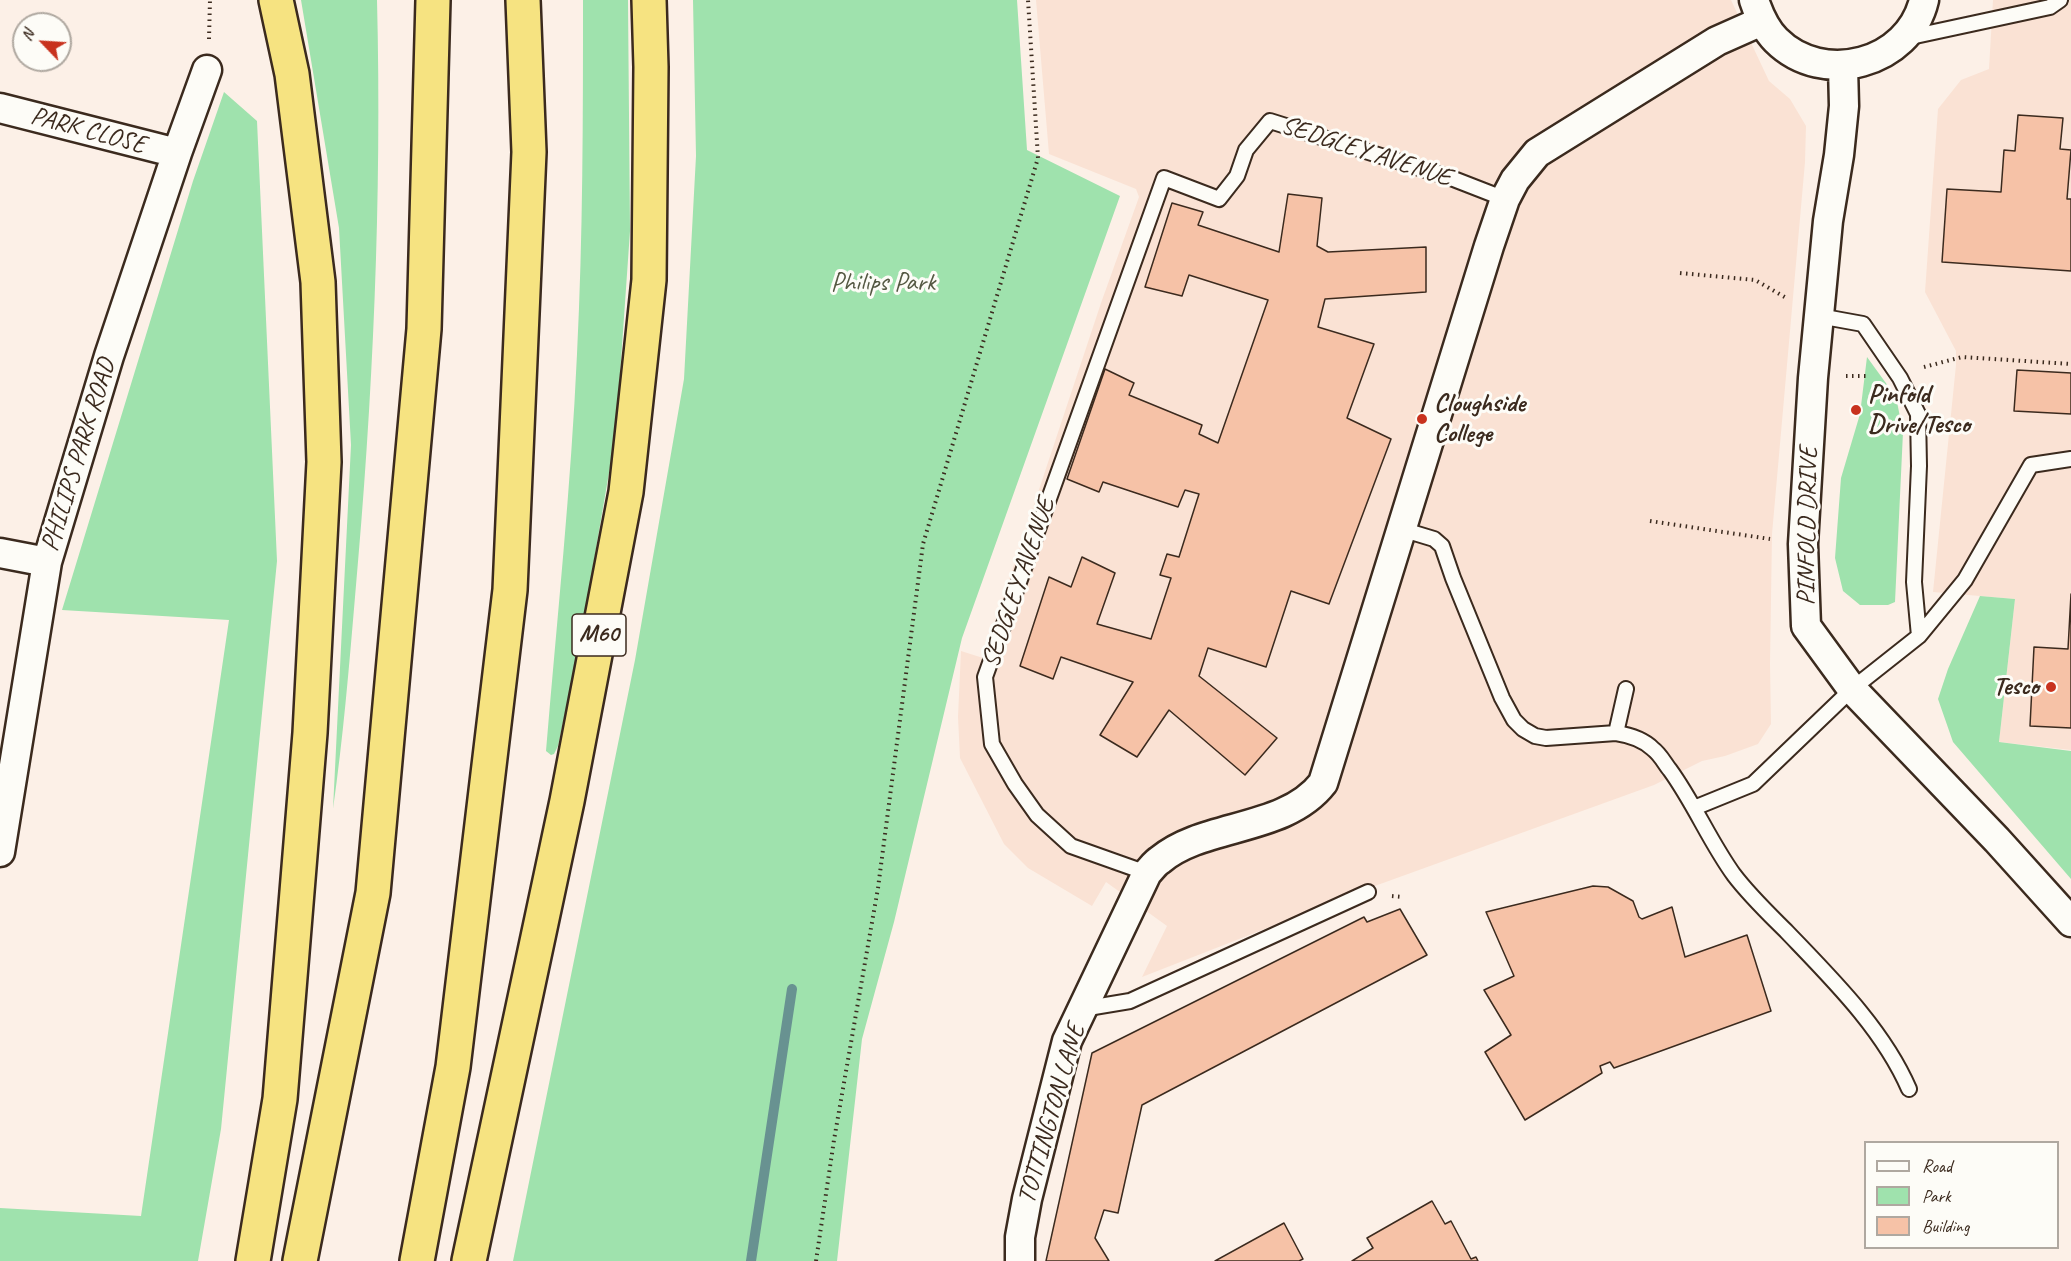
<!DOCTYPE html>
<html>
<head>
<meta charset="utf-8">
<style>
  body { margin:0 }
  #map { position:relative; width:2071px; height:1261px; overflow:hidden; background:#fcf0e7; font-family:Caveat,sans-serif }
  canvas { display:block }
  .legend { position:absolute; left:1864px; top:1141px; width:195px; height:108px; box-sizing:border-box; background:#fdfcf7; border:2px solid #afa8a0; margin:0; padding:8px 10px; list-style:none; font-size:18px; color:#3b2a1e }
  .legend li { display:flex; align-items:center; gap:12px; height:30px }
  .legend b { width:30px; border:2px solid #afa8a0 }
  .north { position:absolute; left:12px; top:12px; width:60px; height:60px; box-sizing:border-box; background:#fdfcf7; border:2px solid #afa8a0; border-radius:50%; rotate:295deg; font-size:16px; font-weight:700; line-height:24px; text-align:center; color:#3b2a1e }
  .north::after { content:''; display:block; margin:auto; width:21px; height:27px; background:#c8321e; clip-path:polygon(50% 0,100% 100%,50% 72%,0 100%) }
</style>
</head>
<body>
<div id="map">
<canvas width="2071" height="1261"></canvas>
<ul class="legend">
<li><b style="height:8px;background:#fdfcf7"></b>Road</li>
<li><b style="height:16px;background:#9fe2ad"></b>Park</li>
<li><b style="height:16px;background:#f6c2a7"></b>Building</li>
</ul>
<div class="north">N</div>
</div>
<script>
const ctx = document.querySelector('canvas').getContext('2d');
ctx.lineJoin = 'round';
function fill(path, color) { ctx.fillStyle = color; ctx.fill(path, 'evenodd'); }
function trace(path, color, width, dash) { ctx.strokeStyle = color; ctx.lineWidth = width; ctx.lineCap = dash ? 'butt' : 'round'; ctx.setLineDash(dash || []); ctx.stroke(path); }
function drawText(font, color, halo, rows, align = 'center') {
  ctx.font = font + ' Caveat,sans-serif'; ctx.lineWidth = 6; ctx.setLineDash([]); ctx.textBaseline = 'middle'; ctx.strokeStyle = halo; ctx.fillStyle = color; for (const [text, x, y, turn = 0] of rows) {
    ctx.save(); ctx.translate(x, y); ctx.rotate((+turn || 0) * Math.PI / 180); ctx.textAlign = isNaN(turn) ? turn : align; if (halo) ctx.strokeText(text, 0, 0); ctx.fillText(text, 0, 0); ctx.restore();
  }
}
fill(new Path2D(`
  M 1036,0 L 1731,0 L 1769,81 L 1790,99 L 1806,126 L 1805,162 L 1772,534 L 1770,664 L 1771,724 L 1758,744 L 1725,756 L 1702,761 L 1654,785 L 1372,887 L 1142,977 L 1167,926 L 1106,882 L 1092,906 L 1028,868 L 1004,844 L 960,758 L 958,717 L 961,651 L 983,658 L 1101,303 L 1139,197 L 1136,189 L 1049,154 Z
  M 1993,0 L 2071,0 L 2071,750 L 1999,742 L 2015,599 L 1933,592 L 1956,365 L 1956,351 L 1925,292 L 1938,109 L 1961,80 L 1989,69 Z`), '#fae2d4');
fill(new Path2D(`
  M 301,0 L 377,0 C 382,199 373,399 355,597 C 349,668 343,739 333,809 L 351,445 L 339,228 Z
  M 583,0 L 628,0 L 630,231 L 616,432 L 580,642 L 558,746 L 554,754 L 551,755 L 546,751 C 557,619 571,487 577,354 C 583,236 583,118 583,0 Z
  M 693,0 L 1017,0 L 1027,150 L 1120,196 L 962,638 L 894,922 L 862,1039 L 837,1261 L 513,1261 L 635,660 L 684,379 L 696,156 Z
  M 224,92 L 257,121 L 277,561 L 221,1129 L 198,1261 L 0,1261 L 0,1208 L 141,1216 L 229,620 L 62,610 L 193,181 Z
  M 1867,357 L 1896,397 L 1903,432 L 1895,602 L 1888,605 L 1860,605 L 1843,591 L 1835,558 L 1841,478 L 1860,414 Z
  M 1980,596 L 2015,599 L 1999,742 L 2071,751 L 2071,879 L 1953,742 L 1938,699 L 1948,669 Z`), '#9fe2ad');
trace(new Path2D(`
  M 751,1261 L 792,989`), '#689291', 10);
const building = new Path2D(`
  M 2018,115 L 2063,118 L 2060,149 L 2071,150 L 2067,199 L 2071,199 L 2071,271 L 1942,262 L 1947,189 L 2001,192 L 2004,150 L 2015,151 Z
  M 1288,194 L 1322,198 L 1317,246 L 1328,252 L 1426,247 L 1426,292 L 1325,299 L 1318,327 L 1374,344 L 1347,418 L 1391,439 L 1329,604 L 1291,591 L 1266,667 L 1208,648 L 1199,676 L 1277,738 L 1245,775 L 1169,710 L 1137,757 L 1100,735 L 1133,682 L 1061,657 L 1053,679 L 1020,666 L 1049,577 L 1071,587 L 1082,557 L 1115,573 L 1097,624 L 1151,639 L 1171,578 L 1160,575 L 1167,554 L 1179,557 L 1199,494 L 1185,490 L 1178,507 L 1103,482 L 1099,492 L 1067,479 L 1105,369 L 1134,383 L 1129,395 L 1202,425 L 1199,434 L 1218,443 L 1268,300 L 1189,275 L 1182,296 L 1145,287 L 1172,203 L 1203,212 L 1198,225 L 1279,252 Z
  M 2017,370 L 2071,373 L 2071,414 L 2014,411 Z
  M 2071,594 L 2071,728 L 2030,726 L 2034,647 L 2068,649 Z
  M 1593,886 L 1608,887 L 1633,901 L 1639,917 L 1642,919 L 1672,907 L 1685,957 L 1747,935 L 1771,1011 L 1614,1068 L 1610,1062 L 1600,1066 L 1602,1073 L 1525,1120 L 1485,1052 L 1511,1035 L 1484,990 L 1514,976 L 1486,912 Z
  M 1400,909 L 1427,955 L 1142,1105 L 1118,1213 L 1104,1210 L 1095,1238 L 1109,1261 L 1046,1261 L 1092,1053 L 1364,917 L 1367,922 Z
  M 1432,1201 L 1445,1224 L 1451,1221 L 1471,1259 L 1476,1257 L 1478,1261 L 1352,1261 L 1373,1248 L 1367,1238 Z
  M 1284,1223 L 1303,1259 L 1299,1261 L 1215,1261 Z`);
fill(building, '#f6c2a7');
trace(building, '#3b2a1e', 1.5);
const service = new Path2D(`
  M 1906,38 L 2050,7 L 2060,0
  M 1819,316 L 1863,324 L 1900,378 L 1918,414 L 1919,466 L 1914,582 L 1919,636
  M 1401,529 L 1434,539 L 1442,546 L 1453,578 L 1502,698 L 1514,720 L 1523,729 L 1535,736 L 1546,738 L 1616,733 L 1626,689
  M 1616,733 C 1629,735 1643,739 1653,749 C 1660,754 1665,764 1670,770 C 1694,803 1710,842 1734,875 C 1750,896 1768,913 1787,932 C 1832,979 1883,1029 1909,1089
  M 1694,808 L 1753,784 L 1852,689 L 1919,636 L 1965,580 L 2031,465 L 2071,459
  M 1147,873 L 1071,846 L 1037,815 L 1015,784 L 992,744 L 985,677 L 1164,178 L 1219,199 L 1237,176 L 1246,150 L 1270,121 L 1451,178 L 1505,199
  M 1082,1009 L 1130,1001 L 1368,892`);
const minor = new Path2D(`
  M 1754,0 C 1759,15 1765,29 1776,40 C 1823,87 1909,64 1924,0
  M 1843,66 L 1844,106 L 1839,155 L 1828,221 L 1813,378 L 1803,544 L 1806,626 L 1852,689 L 1997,840 L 2071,922
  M 0,108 L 177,153
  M 0,553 L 47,562
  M 0,852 L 47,562 L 109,356 L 177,153 L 207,70
  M 1020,1261 L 1020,1237 L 1027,1199 L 1067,1041 L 1147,873 C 1151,869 1155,863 1160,860 C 1204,823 1285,832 1323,783 L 1489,246 L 1505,199 L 1515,180 L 1537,153 L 1717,41 L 1762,21`);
const motorway = new Path2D(`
  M 253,1261 L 280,1099 L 310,733 L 324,462 L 318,282 L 292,74 L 276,0
  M 300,1261 L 373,893 L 424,329 L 433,0
  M 417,1261 L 453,1067 L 510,590 L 529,152 L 523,0
  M 469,1261 L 567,801 L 626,492 L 649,280 L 651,67 L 649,0`);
trace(service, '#3b2a1e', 18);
trace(minor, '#3b2a1e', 33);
trace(motorway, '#3b2a1e', 38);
trace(new Path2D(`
  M 209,39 L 210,0
  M 1680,273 L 1755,280 L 1788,299
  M 1924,367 L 1962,357 L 2071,364
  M 1846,376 L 1866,376
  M 1650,521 L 1770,539
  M 1392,896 L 1403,897
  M 816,1261 L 834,1140 L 878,888 L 923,544 L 1038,158 L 1028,0`), '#3b2a1e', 4, [1.5, 4.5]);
trace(service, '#fdfcf7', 14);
trace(minor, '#fdfcf7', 28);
trace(motorway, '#f6e381', 33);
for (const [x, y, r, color] of [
  [1856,410,6,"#c8321e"],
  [1422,419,6,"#c8321e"],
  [2051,687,6,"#c8321e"]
]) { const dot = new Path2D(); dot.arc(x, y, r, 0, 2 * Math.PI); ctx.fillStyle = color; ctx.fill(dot); trace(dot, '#fdfcf7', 2); }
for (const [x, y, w] of [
  [599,635,54]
]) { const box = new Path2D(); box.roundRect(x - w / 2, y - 21, w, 42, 4.5); ctx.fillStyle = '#fdfcf7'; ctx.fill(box); trace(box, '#3b2a1e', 1.5); }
drawText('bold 24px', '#3b2a1e', null, [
  ["M60",599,635]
]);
drawText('26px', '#3b2a1e', '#fdfcf7', [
  ["PARK CLOSE",88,131,15],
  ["SEDGLEY AVENUE",1366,152,18],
  ["PHILIPS PARK ROAD",79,455,-73],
  ["PINFOLD DRIVE",1808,526,-89],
  ["SEDGLEY AVENUE",1019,583,-71],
  ["TOTTINGTON LANE",1052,1114,-74]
]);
drawText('26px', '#545842', '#fdfcf7', [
  ["Philips Park",883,283]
]);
drawText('bold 26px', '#3b2a1e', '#fdfcf7', [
  ["Pinfold",1868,395],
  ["Drive/Tesco",1868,425],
  ["Cloughside",1434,404],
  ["College",1434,434],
  ["Tesco",2039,687,"right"]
], 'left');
</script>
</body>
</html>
